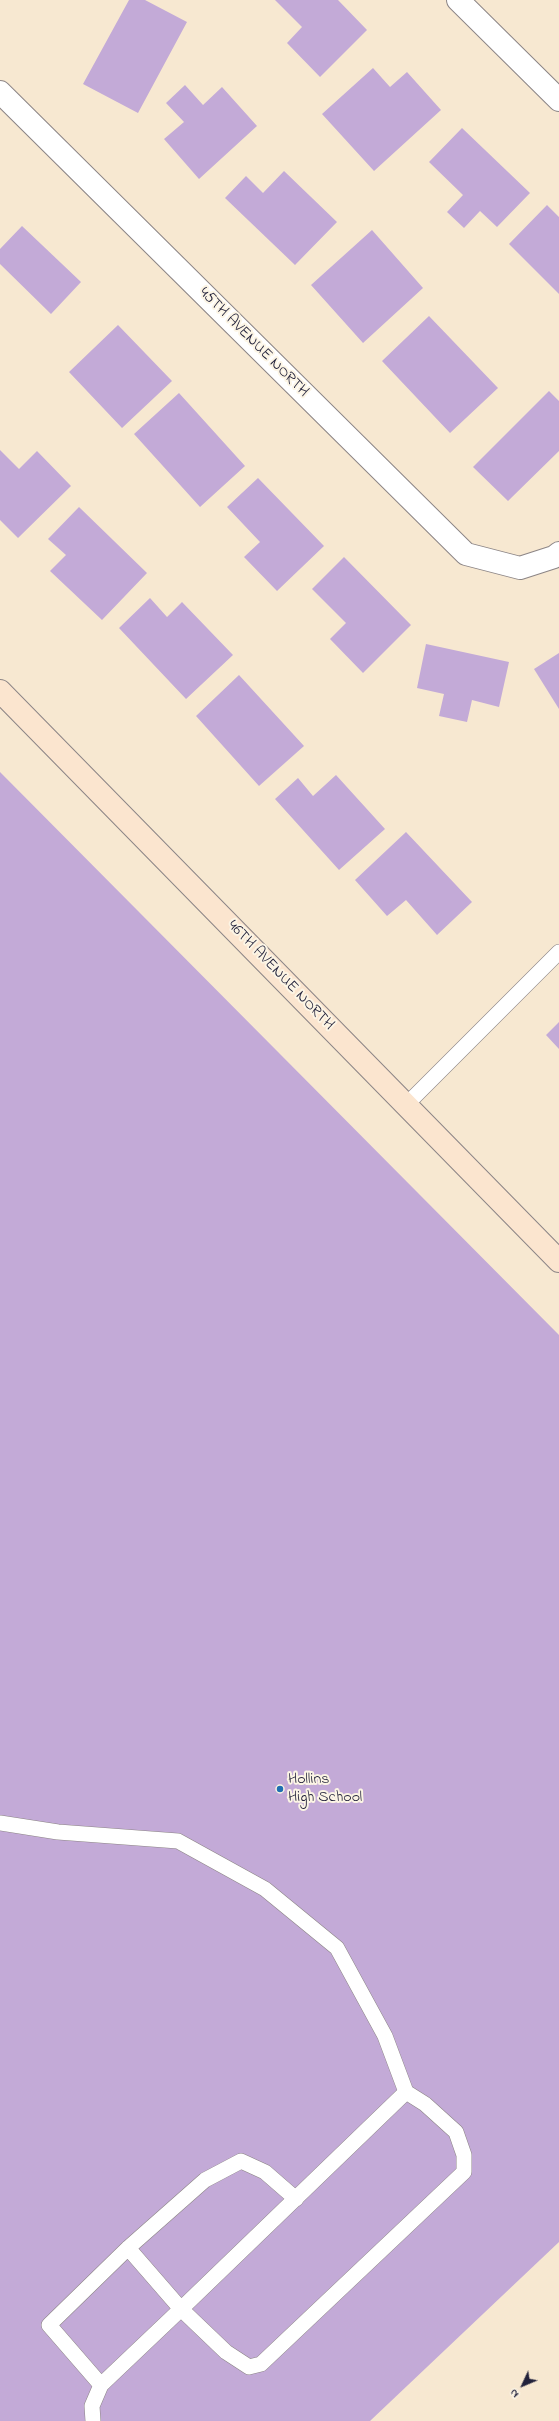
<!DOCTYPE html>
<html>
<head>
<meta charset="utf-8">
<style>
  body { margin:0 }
  #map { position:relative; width:559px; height:2421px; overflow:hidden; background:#f7e8d1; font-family:"Indie Flower",sans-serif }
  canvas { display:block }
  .north { position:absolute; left:503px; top:2365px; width:40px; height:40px; -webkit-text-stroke:3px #fcf5e5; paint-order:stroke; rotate:226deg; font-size:11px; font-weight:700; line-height:16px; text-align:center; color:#22223b }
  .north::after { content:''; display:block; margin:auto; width:14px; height:18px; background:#22223b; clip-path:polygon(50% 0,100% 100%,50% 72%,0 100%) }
</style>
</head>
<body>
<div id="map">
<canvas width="559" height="2421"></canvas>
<div class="north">N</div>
</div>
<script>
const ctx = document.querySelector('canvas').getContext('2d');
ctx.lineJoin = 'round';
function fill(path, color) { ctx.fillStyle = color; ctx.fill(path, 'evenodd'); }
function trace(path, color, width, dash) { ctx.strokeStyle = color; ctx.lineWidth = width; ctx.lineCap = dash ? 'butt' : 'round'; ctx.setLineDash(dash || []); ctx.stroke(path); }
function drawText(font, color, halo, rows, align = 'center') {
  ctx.font = font + ' "Indie Flower",sans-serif'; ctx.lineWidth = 4; ctx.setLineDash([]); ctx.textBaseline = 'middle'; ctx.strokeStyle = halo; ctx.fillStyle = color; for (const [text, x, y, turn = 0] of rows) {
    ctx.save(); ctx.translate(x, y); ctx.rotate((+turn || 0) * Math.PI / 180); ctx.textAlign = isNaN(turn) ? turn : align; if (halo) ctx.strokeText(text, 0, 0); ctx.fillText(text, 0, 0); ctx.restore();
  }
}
fill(new Path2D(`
  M 129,0 L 145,0 L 187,22 L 138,113 L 83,84 Z
  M 275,0 L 338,0 L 367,30 L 320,77 L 287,43 L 302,27 Z
  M 373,68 L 390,87 L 407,72 L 441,110 L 374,171 L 322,114 Z
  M 185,85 L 203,105 L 222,87 L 257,126 L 199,179 L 164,139 L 184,122 L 166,103 Z
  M 462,128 L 530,193 L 497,227 L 480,211 L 464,228 L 447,212 L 463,195 L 429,162 Z
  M 284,171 L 337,222 L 295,265 L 225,198 L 246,176 L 263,193 Z
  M 547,205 L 559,217 L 559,294 L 509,244 Z
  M 22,226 L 81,282 L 51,314 L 0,264 L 0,249 Z
  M 372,230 L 423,288 L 363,343 L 311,285 Z
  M 429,316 L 498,388 L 450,433 L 382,361 Z
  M 118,325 L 172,381 L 122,428 L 69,372 Z
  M 549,391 L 559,401 L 559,451 L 508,501 L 473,467 Z
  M 179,393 L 245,466 L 200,507 L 134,434 Z
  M 0,450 L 19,469 L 37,451 L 71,486 L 18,538 L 0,520 Z
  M 258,478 L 324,546 L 277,591 L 244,557 L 260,542 L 227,507 Z
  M 79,507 L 147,573 L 102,620 L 50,571 L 66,555 L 48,539 Z
  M 344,557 L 411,625 L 363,673 L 330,639 L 346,623 L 312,589 Z
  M 150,598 L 167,617 L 182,602 L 233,655 L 186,699 L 119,628 Z
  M 426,644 L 509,662 L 499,707 L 472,700 L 467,722 L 439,716 L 444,694 L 417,688 Z
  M 559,653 L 559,709 L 534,669 Z
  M 239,675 L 304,746 L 259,786 L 196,716 Z
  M 0,772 L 559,1335 L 559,2242 L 370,2421 L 0,2421 Z
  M 336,775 L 385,829 L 339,870 L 275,799 L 298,778 L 313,796 Z
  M 406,832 L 472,902 L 437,935 L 406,900 L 387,916 L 355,880 Z
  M 559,1022 L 559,1049 L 546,1035 Z`), '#c3aad7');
const lane = new Path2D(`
  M 406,1105 L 559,952
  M 0,1823 L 58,1832 L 178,1841 L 265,1889 L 337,1948 L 385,2036 L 406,2092 L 425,2104 L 456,2132 L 464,2155 L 464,2172 L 261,2364 L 249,2367 L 226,2352 L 181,2309 L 101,2385 L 92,2406 L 93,2421
  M 128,2248 L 181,2309 L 406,2092
  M 101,2385 L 49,2325 L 128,2248 L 205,2180 L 241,2161 L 265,2172 L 296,2199`);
const street = new Path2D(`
  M 458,0 L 559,100
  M 0,92 L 466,554 L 520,568 L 554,557 L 559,553`);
const secondary = new Path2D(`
  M 0,691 L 559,1261`);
trace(lane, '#8c8586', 16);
trace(street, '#8c8586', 24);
trace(secondary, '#8c8586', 24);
trace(lane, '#fff', 15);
trace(street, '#fff', 22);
trace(secondary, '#fbe5cf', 22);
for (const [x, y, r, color] of [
  [280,1789,4,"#1f6fb2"]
]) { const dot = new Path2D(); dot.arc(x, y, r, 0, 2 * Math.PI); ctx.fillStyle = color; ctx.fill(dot); trace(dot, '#fcf5e5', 1.5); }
drawText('16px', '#22223b', '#fcf5e5', [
  ["45TH AVENUE NORTH",253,343,45],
  ["46TH AVENUE NORTH",280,976,46]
]);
drawText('16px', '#22223b', '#fcf5e5', [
  ["Hollins",288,1780],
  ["High School",288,1798]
], 'left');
</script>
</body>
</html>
